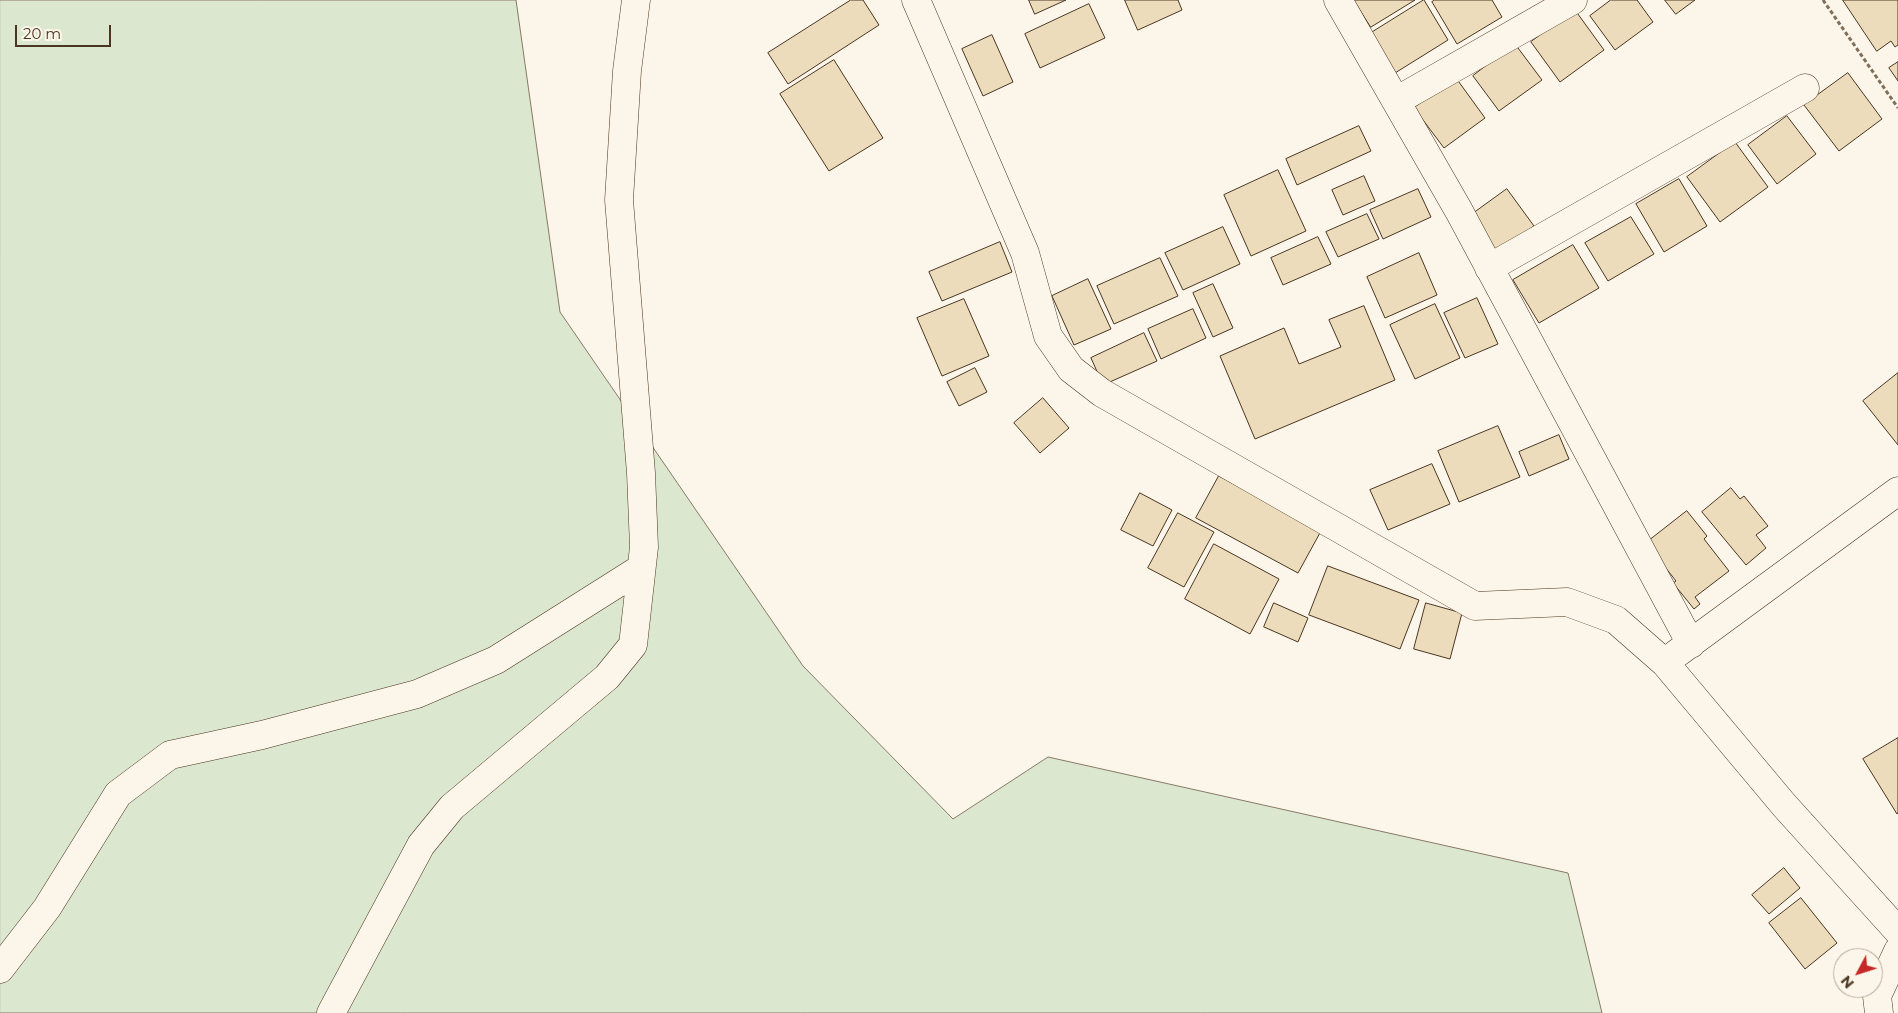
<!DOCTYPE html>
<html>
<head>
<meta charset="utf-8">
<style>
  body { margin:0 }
  #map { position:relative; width:1898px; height:1013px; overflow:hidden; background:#fbf6e9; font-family:Montserrat,sans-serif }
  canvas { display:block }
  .north { position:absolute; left:1833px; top:948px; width:50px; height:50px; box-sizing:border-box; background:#fbf6e9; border:1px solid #b4a999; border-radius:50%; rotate:230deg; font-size:14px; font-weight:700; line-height:20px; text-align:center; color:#4a3520 }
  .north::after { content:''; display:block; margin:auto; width:18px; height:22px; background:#c62828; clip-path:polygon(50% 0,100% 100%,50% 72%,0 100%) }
  .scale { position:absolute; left:15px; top:25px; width:96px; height:22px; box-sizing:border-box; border:2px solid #4a3520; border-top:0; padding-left:6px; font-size:15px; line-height:18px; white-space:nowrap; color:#4a3520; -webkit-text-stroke:4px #fbf6e9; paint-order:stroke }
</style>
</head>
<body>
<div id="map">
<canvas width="1898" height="1013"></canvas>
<div class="north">N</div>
<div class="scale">20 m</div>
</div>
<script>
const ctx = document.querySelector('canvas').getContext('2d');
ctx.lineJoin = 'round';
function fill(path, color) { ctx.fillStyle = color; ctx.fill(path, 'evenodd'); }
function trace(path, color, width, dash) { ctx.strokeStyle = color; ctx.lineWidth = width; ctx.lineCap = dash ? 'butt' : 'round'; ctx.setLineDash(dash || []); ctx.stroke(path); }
const green = new Path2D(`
  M 0,0 L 516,0 L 560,312 L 803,666 L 953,819 L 1048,757 L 1568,873 L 1602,1013 L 0,1013 Z`);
fill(green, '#dce7d0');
trace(green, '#887966', 1);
const building = new Path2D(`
  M 851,0 L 863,0 L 879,25 L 788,84 L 768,53 Z
  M 1029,0 L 1066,0 L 1035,14 Z
  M 1125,0 L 1178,0 L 1182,10 L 1138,30 Z
  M 1354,0 L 1415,0 L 1371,27 Z
  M 1424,0 L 1448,40 L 1395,73 L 1371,33 Z
  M 1435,0 L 1492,0 L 1502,17 L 1457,44 L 1432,2 Z
  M 1611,0 L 1637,0 L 1653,22 L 1615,50 L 1590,16 Z
  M 1665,0 L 1695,0 L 1676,14 Z
  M 1843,0 L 1898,0 L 1898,45 L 1895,47 L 1891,41 L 1877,51 Z
  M 1089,4 L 1105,38 L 1040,68 L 1025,34 Z
  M 1575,10 L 1604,50 L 1560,82 L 1531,42 Z
  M 992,35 L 1013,82 L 983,96 L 962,49 Z
  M 1515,44 L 1542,80 L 1499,111 L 1473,76 Z
  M 834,60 L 883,138 L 829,171 L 780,94 Z
  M 1898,62 L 1898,81 L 1889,68 Z
  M 1848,73 L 1882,119 L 1839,151 L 1804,105 Z
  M 1456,78 L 1485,118 L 1444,148 L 1414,108 Z
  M 1787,116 L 1816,154 L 1777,184 L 1748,145 Z
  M 1359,126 L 1371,151 L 1297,185 L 1286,159 Z
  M 1735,142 L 1768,187 L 1720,222 L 1687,177 Z
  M 1278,170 L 1306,231 L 1251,256 L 1224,195 Z
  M 1364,176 L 1375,201 L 1343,215 L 1332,190 Z
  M 1679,179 L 1707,226 L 1664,252 L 1636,204 Z
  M 1418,189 L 1431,217 L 1383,239 L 1370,210 Z
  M 1507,189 L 1534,226 L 1495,255 L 1467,218 Z
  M 1367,214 L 1379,239 L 1338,257 L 1326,232 Z
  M 1631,217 L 1654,254 L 1608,281 L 1585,243 Z
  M 1223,227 L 1240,264 L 1183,290 L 1165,253 Z
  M 1318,237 L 1331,264 L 1283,285 L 1271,258 Z
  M 1000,242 L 1012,272 L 942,301 L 929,272 Z
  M 1573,245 L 1599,288 L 1539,323 L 1513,280 Z
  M 1419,253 L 1437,295 L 1385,318 L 1367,277 Z
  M 1160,258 L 1178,296 L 1114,324 L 1097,286 Z
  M 1088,279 L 1111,329 L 1074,345 L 1052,296 Z
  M 1213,284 L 1233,328 L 1213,337 L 1193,293 Z
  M 1477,298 L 1498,344 L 1465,358 L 1444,313 Z
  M 964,299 L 989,356 L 942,376 L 917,318 Z
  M 1435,304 L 1460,358 L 1415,379 L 1390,325 Z
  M 1364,306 L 1395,380 L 1255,439 L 1220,356 L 1284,328 L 1299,364 L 1341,347 L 1329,320 Z
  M 1193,309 L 1206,338 L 1161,359 L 1148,329 Z
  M 1144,333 L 1157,361 L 1103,385 L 1091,358 Z
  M 975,368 L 987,392 L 959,406 L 947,382 Z
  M 1898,373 L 1898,445 L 1863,401 Z
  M 1043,398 L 1069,428 L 1040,453 L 1014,423 Z
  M 1498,426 L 1520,477 L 1459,502 L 1438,451 Z
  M 1559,435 L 1569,459 L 1529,476 L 1519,452 Z
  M 1432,464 L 1450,504 L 1388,530 L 1370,490 Z
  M 1219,476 L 1321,531 L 1298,573 L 1196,518 Z
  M 1731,488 L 1740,499 L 1744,496 L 1768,526 L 1756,535 L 1766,548 L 1746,565 L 1702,512 Z
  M 1140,493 L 1172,510 L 1153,546 L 1121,530 Z
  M 1687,511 L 1707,536 L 1704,539 L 1729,571 L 1695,597 L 1700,604 L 1694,609 L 1673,583 L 1676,581 L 1646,543 Z
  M 1178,513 L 1214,532 L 1184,587 L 1148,568 Z
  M 1214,544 L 1279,579 L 1250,634 L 1185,599 Z
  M 1328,566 L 1419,600 L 1400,649 L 1309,615 Z
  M 1274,603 L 1308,618 L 1298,642 L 1264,627 Z
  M 1426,603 L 1462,613 L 1450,659 L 1414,649 Z
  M 1898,738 L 1898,813 L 1897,814 L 1863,759 Z
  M 1784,868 L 1800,888 L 1769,914 L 1752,895 Z
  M 1801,898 L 1837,943 L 1805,969 L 1769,923 Z`);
fill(building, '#ecdcbc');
trace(building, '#4a3520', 1);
const minor = new Path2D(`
  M 916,0 L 1025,253 L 1048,336 L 1071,369 L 1102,393 L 1475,606 L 1567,602 L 1616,620 L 1665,663 L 1784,805 L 1898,931
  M 1338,0 L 1459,211 L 1691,644
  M 1396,101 L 1573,0
  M 1489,268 L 1805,88
  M 1676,654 L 1898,491
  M 0,969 L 47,908 L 118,794 L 170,755 L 262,735 L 417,694 L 496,660 L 640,569
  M 331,1013 L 421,845 L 452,807 L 607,677 L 633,645 L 644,547 L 641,473 L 619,200 L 627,71 L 636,0
  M 1879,1013 L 1877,996 L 1898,951`);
trace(minor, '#4a3520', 29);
trace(new Path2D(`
  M 1823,0 L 1898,108`), '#7f6f5c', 3, [4, 2.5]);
trace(minor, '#fbf6e9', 28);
</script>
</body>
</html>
